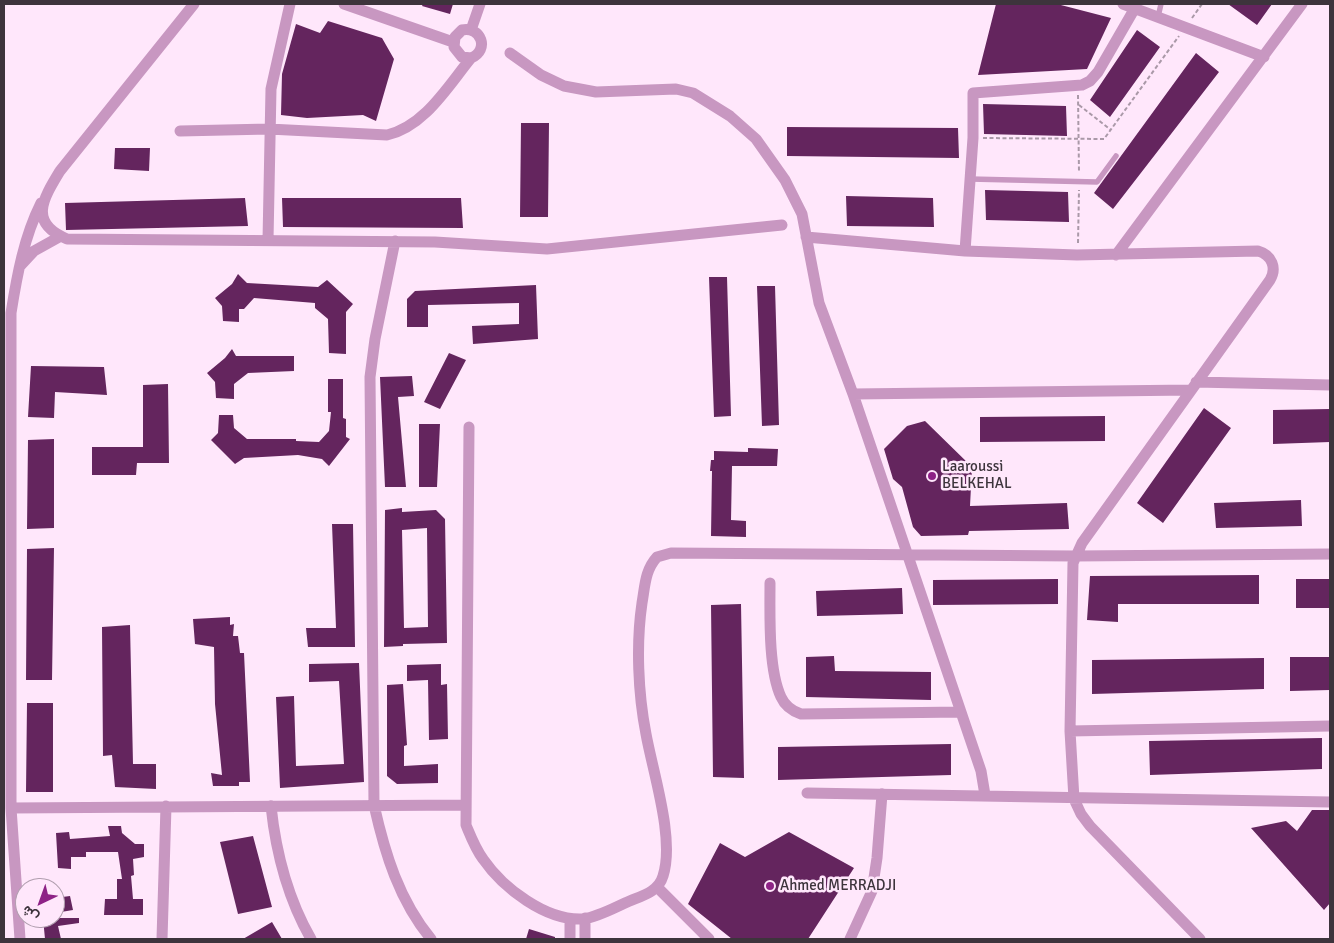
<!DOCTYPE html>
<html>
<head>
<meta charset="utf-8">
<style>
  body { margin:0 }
  #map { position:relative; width:1334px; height:943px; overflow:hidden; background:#ffe7fb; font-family:Signika,Vazirmatn,sans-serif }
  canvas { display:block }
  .frame { position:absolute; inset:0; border:5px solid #3d343c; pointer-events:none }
  .north { position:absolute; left:15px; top:878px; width:50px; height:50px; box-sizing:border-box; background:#ffe7fb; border:1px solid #b19faf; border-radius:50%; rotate:222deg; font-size:14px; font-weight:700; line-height:20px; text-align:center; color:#3d343c }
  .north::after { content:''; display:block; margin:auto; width:18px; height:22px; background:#8e2286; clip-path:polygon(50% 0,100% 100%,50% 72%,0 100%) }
</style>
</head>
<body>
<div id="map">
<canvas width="1334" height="943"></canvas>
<div class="frame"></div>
<div class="north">ش</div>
</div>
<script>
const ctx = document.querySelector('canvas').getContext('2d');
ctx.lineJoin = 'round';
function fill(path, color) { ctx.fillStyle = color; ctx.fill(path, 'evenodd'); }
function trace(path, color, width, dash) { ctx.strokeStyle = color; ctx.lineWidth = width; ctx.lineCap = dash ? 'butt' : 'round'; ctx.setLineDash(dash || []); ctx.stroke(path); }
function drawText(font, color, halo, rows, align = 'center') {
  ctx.font = font + ' Signika,sans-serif'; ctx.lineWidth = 5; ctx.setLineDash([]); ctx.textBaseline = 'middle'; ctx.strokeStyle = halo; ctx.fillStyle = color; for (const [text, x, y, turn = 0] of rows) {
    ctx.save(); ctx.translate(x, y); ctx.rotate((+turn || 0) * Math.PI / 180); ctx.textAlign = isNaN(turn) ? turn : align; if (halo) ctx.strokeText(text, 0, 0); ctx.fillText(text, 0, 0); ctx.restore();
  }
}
fill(new Path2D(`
  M 423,4 L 453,4 L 450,14 L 422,6 Z
  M 996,4 L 1057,4 L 1111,18 L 1087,69 L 978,75 Z
  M 1228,4 L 1272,4 L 1257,25 Z
  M 328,21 L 382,38 L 394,59 L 376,121 L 363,115 L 307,118 L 281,115 L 282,74 L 296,24 L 320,33 Z
  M 1137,30 L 1160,47 L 1110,117 L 1090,100 Z
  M 1196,53 L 1219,72 L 1113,209 L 1094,193 Z
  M 983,104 L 1066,106 L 1067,136 L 984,134 Z
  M 521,123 L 549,123 L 548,217 L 520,217 Z
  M 787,127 L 958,128 L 959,158 L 787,156 Z
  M 115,148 L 150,148 L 149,171 L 114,169 Z
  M 985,190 L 1068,192 L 1069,222 L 986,220 Z
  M 846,196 L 933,198 L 934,227 L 847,226 Z
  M 245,198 L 248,226 L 66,230 L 65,203 Z
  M 282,198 L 461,198 L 463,228 L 283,227 Z
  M 238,274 L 247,283 L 318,287 L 327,280 L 353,304 L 346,312 L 346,354 L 329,353 L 328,319 L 315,308 L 315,303 L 254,298 L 244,309 L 239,309 L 239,322 L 223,321 L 222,306 L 215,298 L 232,284 Z
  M 709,277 L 727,277 L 731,416 L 714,417 Z
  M 536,285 L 538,339 L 473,344 L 472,326 L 519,324 L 519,303 L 428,305 L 428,327 L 407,327 L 407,299 L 415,291 Z
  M 757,286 L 775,286 L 779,425 L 762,426 Z
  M 232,349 L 236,356 L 294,356 L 294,371 L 248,373 L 234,384 L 234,399 L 216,398 L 215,382 L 207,373 L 225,358 Z
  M 449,353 L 466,360 L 440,409 L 424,402 Z
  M 31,366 L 104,367 L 107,395 L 55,392 L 54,418 L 28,417 Z
  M 412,376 L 414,396 L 398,397 L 406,487 L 385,487 L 380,377 Z
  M 328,379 L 343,379 L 343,418 L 346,419 L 346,437 L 350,439 L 329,466 L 322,459 L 298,455 L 244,458 L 235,464 L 211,440 L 218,433 L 219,415 L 233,415 L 234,428 L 247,439 L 296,439 L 296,441 L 319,442 L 329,431 L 331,412 L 328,412 Z
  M 168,384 L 169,463 L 137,463 L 136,475 L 92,475 L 92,447 L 143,447 L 143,385 Z
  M 1204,408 L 1231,428 L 1163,523 L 1137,503 Z
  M 1330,409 L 1330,442 L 1273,444 L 1273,410 Z
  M 1105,416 L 1105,441 L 980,442 L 980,417 Z
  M 925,421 L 972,467 L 970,506 L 1067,503 L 1069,529 L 969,531 L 968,535 L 921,536 L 913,527 L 902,487 L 893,479 L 884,449 L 907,426 Z
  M 419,424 L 440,424 L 437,487 L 419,487 Z
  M 54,439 L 54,528 L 27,529 L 28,440 Z
  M 748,448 L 778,449 L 777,466 L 732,466 L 731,520 L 746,521 L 746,537 L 711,536 L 712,471 L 710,471 L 711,460 L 714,460 L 714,451 L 748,452 Z
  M 1301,500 L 1302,526 L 1216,528 L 1214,503 Z
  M 402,508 L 402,512 L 436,510 L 445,519 L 447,643 L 403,644 L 403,646 L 384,647 L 385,510 ZM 427,528 L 428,627 L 404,628 L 402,530 Z
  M 332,524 L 353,524 L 355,647 L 308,647 L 306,628 L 336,628 Z
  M 54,548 L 52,680 L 26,680 L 27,549 Z
  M 1259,575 L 1259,604 L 1118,604 L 1118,622 L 1087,620 L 1090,576 Z
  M 1058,579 L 1058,604 L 933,605 L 933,580 Z
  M 1296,579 L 1330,579 L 1330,608 L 1296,608 Z
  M 902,588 L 903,614 L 817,616 L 816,591 Z
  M 741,604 L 744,778 L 713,777 L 711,605 Z
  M 230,617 L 230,625 L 234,624 L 233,636 L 238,636 L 240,653 L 244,653 L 250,782 L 239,782 L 239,786 L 213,786 L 211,773 L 222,775 L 215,704 L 214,647 L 195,644 L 193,619 Z
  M 130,625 L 133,764 L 156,764 L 156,789 L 115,787 L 112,755 L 103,756 L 102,627 Z
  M 834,656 L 835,671 L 931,672 L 931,700 L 806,697 L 806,657 Z
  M 1290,657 L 1330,657 L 1330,690 L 1290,691 Z
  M 1264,658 L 1264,689 L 1092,694 L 1092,660 Z
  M 359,663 L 364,782 L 280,788 L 276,697 L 294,696 L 296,766 L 344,764 L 339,681 L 309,682 L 309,664 Z
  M 441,664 L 441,685 L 447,684 L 448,739 L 429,740 L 428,680 L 407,681 L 407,665 Z
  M 403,684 L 407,745 L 404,746 L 404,766 L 438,764 L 438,783 L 397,784 L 387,776 L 387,685 Z
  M 27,703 L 53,703 L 53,792 L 26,792 Z
  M 1322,738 L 1322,769 L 1150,775 L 1149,741 Z
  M 951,744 L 951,775 L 778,780 L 778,747 Z
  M 1312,810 L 1330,810 L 1330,903 L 1324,910 L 1251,828 L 1286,821 L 1297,831 Z
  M 108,826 L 121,826 L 122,833 L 135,844 L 144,844 L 144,857 L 133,859 L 134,875 L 131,876 L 133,899 L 143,899 L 143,915 L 104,915 L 105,899 L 117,899 L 117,879 L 122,879 L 118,852 L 86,852 L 86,857 L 71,857 L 71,869 L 58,868 L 56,833 L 69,832 L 70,839 L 110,836 Z
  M 789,832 L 854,868 L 808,939 L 732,939 L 688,904 L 720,843 L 745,857 Z
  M 253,836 L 272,907 L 238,914 L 220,842 Z
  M 70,896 L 73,910 L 55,913 L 55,898 Z
  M 43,918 L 79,918 L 79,923 L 58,926 L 61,939 L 45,939 Z
  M 272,922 L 282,939 L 243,939 Z
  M 529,929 L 555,937 L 555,939 L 526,939 Z`), '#64255e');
trace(new Path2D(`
  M 1192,18 L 1202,4
  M 1078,95 L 1079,173
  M 1079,105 L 1111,130
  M 983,138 L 1104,139 L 1179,36
  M 1078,243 L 1079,190`), '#aa99a8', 2, [4, 2.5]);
trace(new Path2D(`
  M 1158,17 L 1161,4
  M 970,179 L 1097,182 L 1116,156`), '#c897c1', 5.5);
trace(new Path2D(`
  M 194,4 L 60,171 C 43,199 28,223 67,239 L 435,242 L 547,249 L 782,225
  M 344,4 L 453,42
  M 1123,4 L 1264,57
  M 471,30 L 480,4
  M 510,53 L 541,75 L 564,86 L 596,92 L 676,89 L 693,93 L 730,116 L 756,139 L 785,180 L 802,214 L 819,303 L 853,394 L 981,771 L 985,795
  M 180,131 L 269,129 L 387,135 C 425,126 448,86 471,58 C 490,50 481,26 462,30 L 455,37 L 454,47 L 462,57 L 471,58
  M 806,237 L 965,251 L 1077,255 L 1258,251 C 1272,255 1277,268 1270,280 L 1082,543 L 1073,563 L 1070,731 L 1074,799 L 1081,814 L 1090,826 L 1200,939
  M 268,240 L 271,89 L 290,4
  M 395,241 L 375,339 L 370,377 L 374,805 C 385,854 399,900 431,939
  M 965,251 L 973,138 L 973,93 L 1082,85 L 1090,81 L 1098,72 L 1135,8
  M 1116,255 L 1302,4
  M 21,265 L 34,251 L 61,236
  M 1196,382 L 1330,385
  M 853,394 L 1191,390
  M 469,427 L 466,825 C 471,837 475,848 483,859 C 503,888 546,921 583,919 C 597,917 612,909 625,903 C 640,896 658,893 663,876 C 675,839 653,773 646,734 C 638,693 636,644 642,603 C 645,586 645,570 657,557 L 671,553 L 1075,556 L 1330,554
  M 770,583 C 770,614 768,669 781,697 C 785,706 792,711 801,714 L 961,712
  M 1070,731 L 1330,726
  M 807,793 L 1330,802
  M 271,806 C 276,854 287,897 311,939
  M 11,808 L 466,805
  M 657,887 L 709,939
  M 20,939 L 11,808 L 11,313 C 17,275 24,237 41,203
  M 162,939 L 166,806
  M 570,939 L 570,919
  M 585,939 L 585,918
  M 850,939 L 872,891 L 877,858 L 882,794`), '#c897c1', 11);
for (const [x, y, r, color] of [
  [932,476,5,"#8e2286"],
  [770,886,5,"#8e2286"]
]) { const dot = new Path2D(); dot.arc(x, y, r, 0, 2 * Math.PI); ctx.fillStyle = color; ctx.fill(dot); trace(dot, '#ffe7fb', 2); }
drawText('15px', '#3d343c', '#ffe7fb', [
  ["Laaroussi",942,467],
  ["BELKEHAL",942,484],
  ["Ahmed MERRADJI",780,886]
], 'left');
</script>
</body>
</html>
